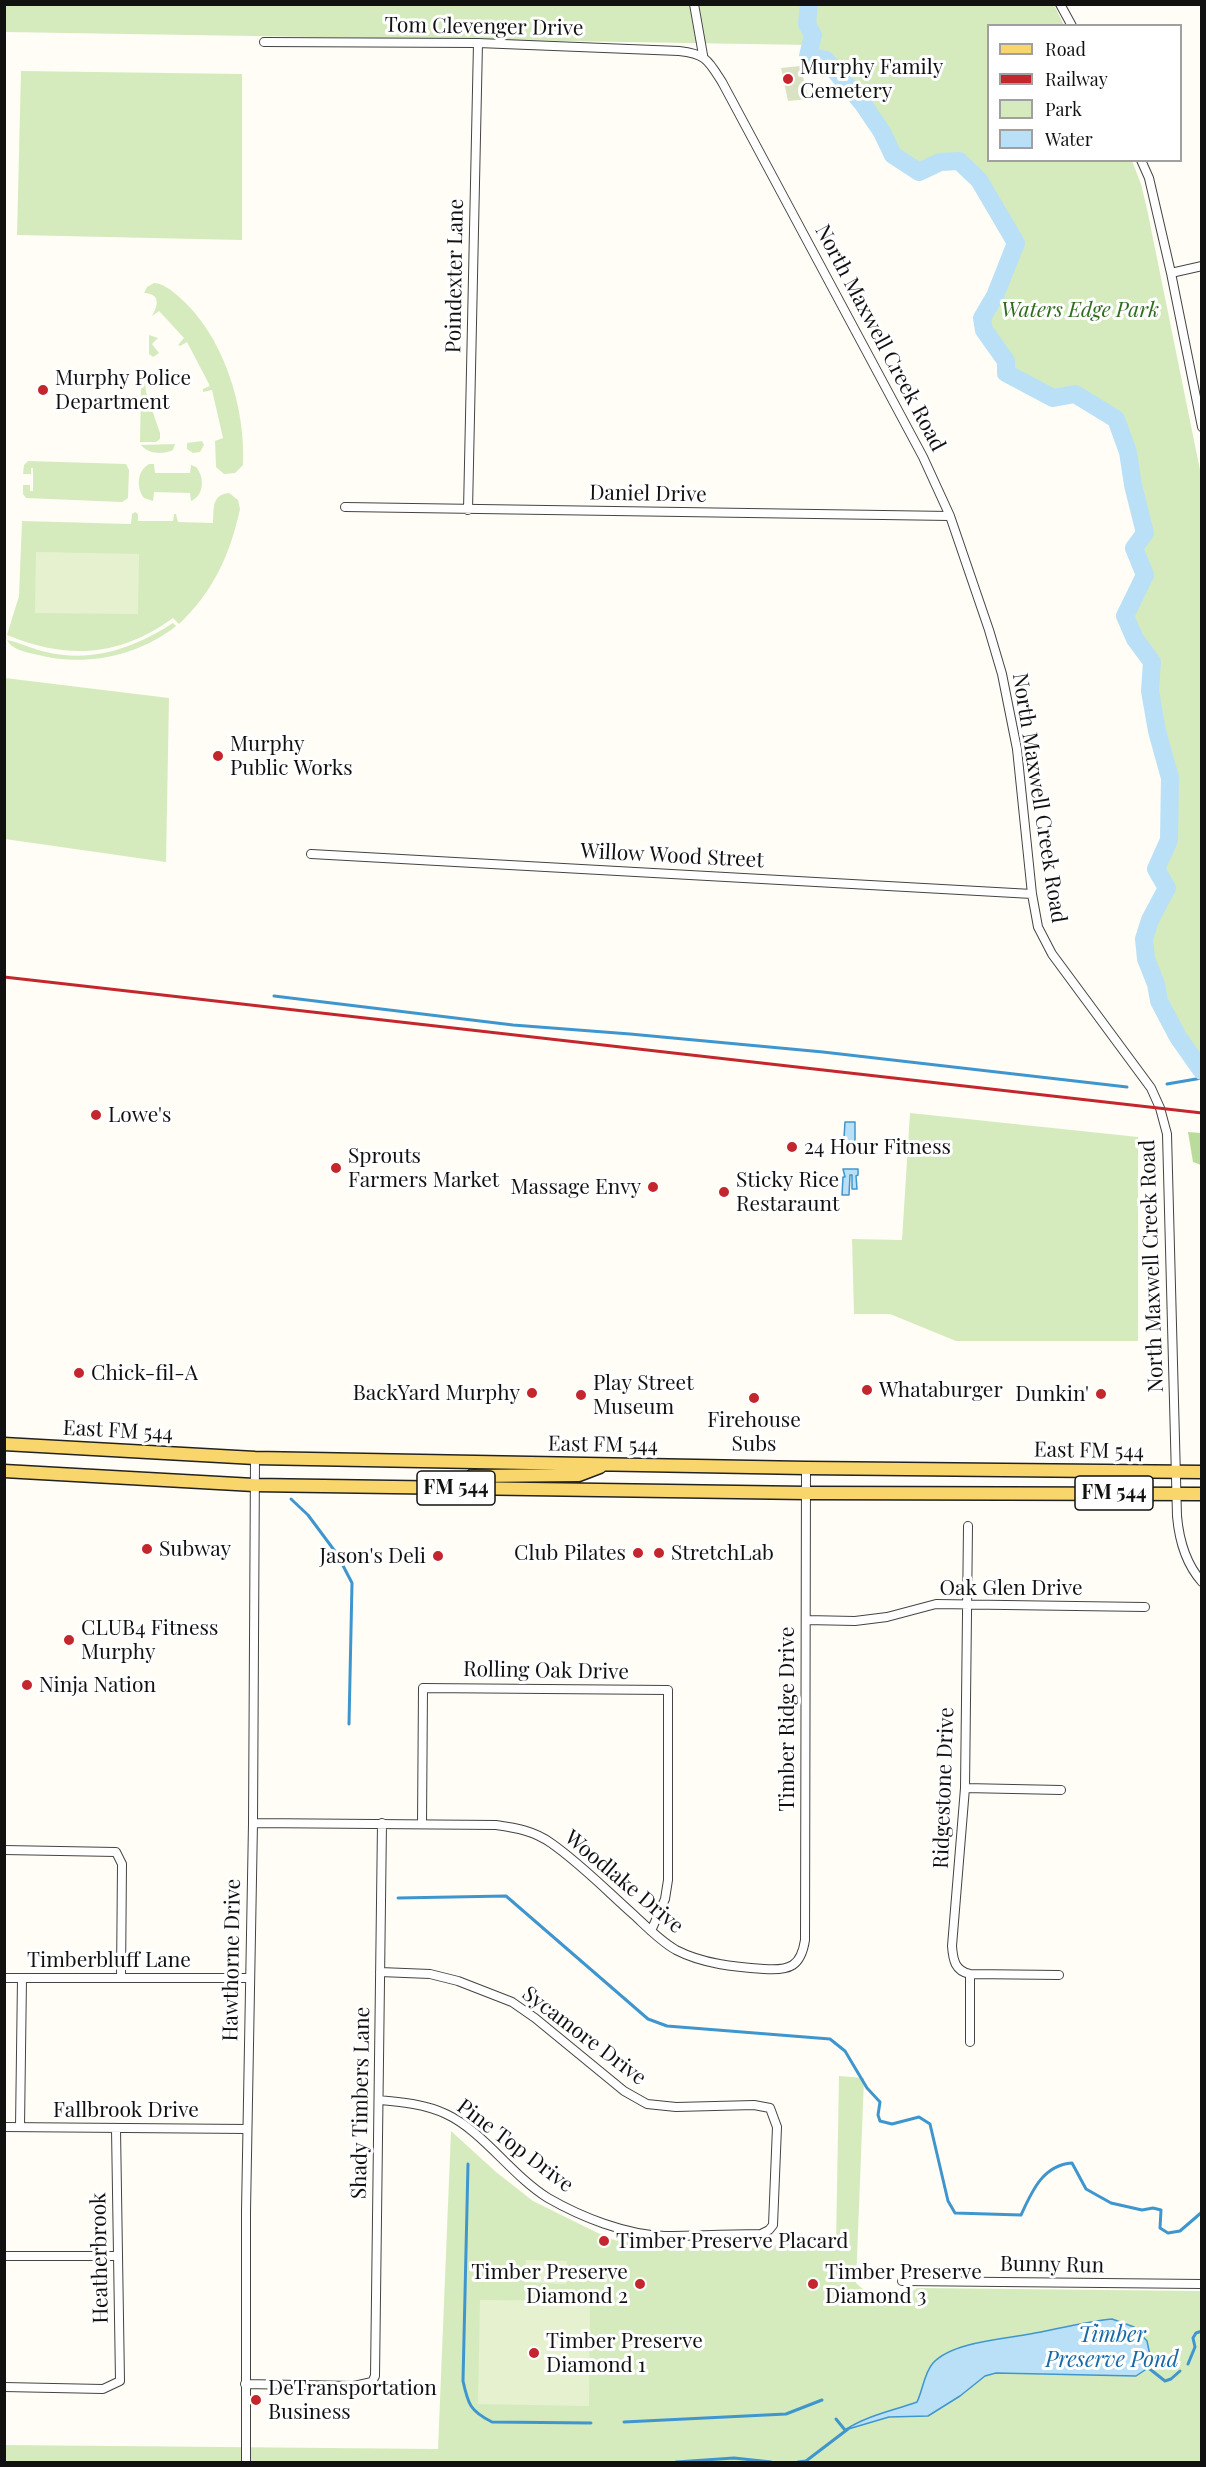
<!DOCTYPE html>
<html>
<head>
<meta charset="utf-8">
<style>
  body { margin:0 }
  #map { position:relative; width:1206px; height:2467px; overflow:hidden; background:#fffdf5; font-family:"Playfair Display",serif }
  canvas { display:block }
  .frame { position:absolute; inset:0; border:6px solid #111; pointer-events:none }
  .legend { position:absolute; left:987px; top:24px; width:195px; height:138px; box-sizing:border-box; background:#fff; border:2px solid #a0a0a0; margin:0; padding:8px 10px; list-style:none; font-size:18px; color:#111 }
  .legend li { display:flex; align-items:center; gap:12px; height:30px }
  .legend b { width:30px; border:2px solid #a0a0a0 }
</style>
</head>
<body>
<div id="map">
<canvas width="1206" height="2467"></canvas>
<div class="frame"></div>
<ul class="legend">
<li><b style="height:8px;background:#f9d66b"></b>Road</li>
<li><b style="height:8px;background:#c4262e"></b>Railway</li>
<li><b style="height:16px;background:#d5ebbd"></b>Park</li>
<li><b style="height:16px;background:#b9e0f7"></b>Water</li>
</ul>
</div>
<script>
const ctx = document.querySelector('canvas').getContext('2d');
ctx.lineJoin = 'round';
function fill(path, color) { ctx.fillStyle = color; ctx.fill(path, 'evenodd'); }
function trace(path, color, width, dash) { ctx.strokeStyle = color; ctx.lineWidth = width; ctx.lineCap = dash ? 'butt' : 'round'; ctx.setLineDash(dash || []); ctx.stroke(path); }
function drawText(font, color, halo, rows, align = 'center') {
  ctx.font = font + ' "Playfair Display",serif'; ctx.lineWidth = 6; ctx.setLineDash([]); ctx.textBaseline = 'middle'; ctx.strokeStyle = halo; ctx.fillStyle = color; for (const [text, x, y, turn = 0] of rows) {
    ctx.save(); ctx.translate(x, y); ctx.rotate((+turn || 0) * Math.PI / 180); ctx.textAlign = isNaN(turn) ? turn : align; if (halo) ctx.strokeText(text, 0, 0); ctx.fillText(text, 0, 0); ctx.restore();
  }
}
fill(new Path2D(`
  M 4,5 L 1054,5 L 1064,25 L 988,26 L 988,160 L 1132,161 L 1141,184 L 1147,209 L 1201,475 L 1201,1071 L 1196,1066 L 1159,1001 L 1156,984 L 1146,959 L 1144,939 L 1150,920 L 1167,888 L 1156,869 L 1169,840 L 1170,778 L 1157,731 L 1150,691 L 1152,662 L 1135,639 L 1125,616 L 1145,575 L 1134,548 L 1145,532 L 1133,485 L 1128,452 L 1116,419 L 1075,394 L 1053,398 L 1006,373 L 1006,361 L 984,330 L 982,318 L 995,296 L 1016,243 L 979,180 L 959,161 L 940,162 L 919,172 L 893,155 L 882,132 L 863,104 L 826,60 L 808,56 L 810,45 L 5,32 Z
  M 21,71 L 242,74 L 242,240 L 17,235 Z
  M 154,283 C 164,284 171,290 178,296 C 223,334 246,407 243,465 L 235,473 L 224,474 L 216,467 L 215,441 L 223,438 L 212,390 L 203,392 L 203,389 L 210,386 L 187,342 L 180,346 L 178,345 L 184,338 L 159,311 L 152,316 C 159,304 160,294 144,293 L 147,287 Z
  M 149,335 L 158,338 L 152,344 L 159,353 L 153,357 L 149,354 Z
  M 145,383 L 146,392 L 160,433 L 160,439 L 156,442 L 140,442 L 141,389 Z
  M 202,441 L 204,445 L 200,452 L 193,453 L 187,449 L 187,443 Z
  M 175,444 L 173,450 C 163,455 148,454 141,445 Z
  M 28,461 L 126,464 L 129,470 L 128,498 L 122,502 L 26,498 L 23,494 L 23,485 L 30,485 L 30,491 L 33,491 L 33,468 L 31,468 L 31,474 L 23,474 L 24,465 Z
  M 149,464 L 154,464 L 155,473 L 190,473 L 191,465 L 196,467 C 205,477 204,496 191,501 L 190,493 L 154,492 L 153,501 L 144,498 C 136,487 137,471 149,464 Z
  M 229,493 L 238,500 L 240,509 C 230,555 213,592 179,624 L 173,618 C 119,657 68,660 7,635 L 19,596 L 22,521 L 131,524 L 132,514 L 135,512 L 138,514 L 138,521 L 173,521 L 174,514 L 176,514 L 178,522 L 213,523 C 214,509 211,495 229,493 Z
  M 173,623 L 176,626 L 171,630 C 131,658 82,667 34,654 C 25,652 11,649 7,640 C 18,642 33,649 46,652 C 93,663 134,648 173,623 Z
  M 5,678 L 169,698 L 166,862 L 5,839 Z
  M 910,1113 L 1138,1137 L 1138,1341 L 956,1341 L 890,1314 L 854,1314 L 852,1239 L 902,1240 Z
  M 839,2076 L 864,2078 L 856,2283 C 885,2308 885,2310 917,2288 L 1201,2291 L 1201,2462 L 5,2462 L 5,2445 L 438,2449 L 451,2131 L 496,2172 L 533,2201 L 610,2239 L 662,2247 L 768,2248 L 784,2243 L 836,2244 Z`), '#d5ebbd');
fill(new Path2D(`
  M 1188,1132 L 1201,1133 L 1201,1165 L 1193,1162 Z`), '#b9dc9c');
fill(new Path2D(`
  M 800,66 L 809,99 L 788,101 L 781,68 Z`), '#d9e3c4');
fill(new Path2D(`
  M 36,552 L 139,554 L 138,614 L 35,613 Z
  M 526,2260 L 567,2261 L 566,2284 L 525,2282 Z
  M 480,2300 L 590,2301 L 589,2406 L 478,2404 Z`), '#e6f2cf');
const water = new Path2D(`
  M 845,1122 L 855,1122 L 855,1154 L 843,1154 Z
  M 843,1169 L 858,1169 L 858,1175 L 856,1176 L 857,1189 L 852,1189 L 852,1175 L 850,1175 L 849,1195 L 842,1195 L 843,1177 L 845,1177 Z
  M 1112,2319 L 1134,2327 L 1147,2341 L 1151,2360 L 1145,2370 L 1136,2376 L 996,2373 L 985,2376 L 960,2396 L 928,2416 L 889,2417 L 845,2430 C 868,2415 892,2411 917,2402 C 923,2390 924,2373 933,2363 C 952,2342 1004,2339 1030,2334 C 1057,2329 1084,2322 1112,2319 Z`);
fill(water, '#b9e0f7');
trace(water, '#3f96cf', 1.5);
trace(new Path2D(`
  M 274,996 L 513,1025 L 630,1034 L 823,1052 L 1127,1087
  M 1167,1084 L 1202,1078
  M 291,1499 L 308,1515 L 337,1554 L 352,1583 L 349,1724
  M 398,1898 L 506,1896 L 648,2019 L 667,2026 L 830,2039 L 845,2051 L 867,2088 L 880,2102 L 878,2115 L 880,2121 L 892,2124 L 919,2117 L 930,2124 L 948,2201 L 955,2213 L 1021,2215 C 1032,2191 1043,2165 1072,2163 L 1086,2189 L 1111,2203 L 1142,2210 L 1153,2208 L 1161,2210 L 1160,2228 L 1168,2233 L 1180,2231 L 1202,2212
  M 468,2164 L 463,2381 C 468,2404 470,2411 492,2422 L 591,2423
  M 1188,2364 L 1195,2347 L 1193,2338 L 1196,2333 L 1202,2331
  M 1146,2366 L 1165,2381 L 1171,2379 L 1180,2371
  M 836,2419 L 845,2430
  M 624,2422 L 786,2414 L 822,2400
  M 676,2462 L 734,2458 L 771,2462
  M 798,2462 L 806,2461 L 848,2429`), '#3f96cf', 3);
trace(new Path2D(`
  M 809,4 L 807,24 L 813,35 L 808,56 L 826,60 L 863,104 L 882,132 L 893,155 L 919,172 L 940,162 L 959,161 L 979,180 L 1016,243 L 995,296 L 982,318 L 984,330 L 1006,361 L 1006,373 L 1053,398 L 1075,394 L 1116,419 L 1128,452 L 1133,485 L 1145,533 L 1134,548 L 1145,575 L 1125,616 L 1135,639 L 1152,662 L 1150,691 L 1157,731 L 1170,778 L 1169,840 L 1156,869 L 1167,888 L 1150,920 L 1144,939 L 1146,959 L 1156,984 L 1159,1001 L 1178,1037 L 1202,1071`), '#b9e0f7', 18);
const minor = new Path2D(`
  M 694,4 L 703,55
  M 1060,4 L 1072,26
  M 264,42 L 478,43 L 679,51 C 706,54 708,60 722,82 L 923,457 L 950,516 L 989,630 L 1002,674 L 1017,749 L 1032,894 L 1038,927 L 1052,954 L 1151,1088 L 1160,1108 L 1167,1134 L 1177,1516 C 1179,1539 1186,1564 1202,1582
  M 1141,160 L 1149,178 L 1171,273 L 1202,427
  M 1171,273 L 1202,266
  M 345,507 L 950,516
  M 468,510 L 478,43
  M 311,854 L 1032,894
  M 968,1526 L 965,1788 L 952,1946 C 953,1960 955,1971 970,1974 L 1059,1975
  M 806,1620 L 855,1621 L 887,1617 L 936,1604 L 1145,1607
  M 965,1788 L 1061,1790
  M 253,1823 L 496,1825 C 517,1828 534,1831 551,1843 C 581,1864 607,1891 634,1915 C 647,1927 660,1941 676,1950 C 703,1964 735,1967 764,1969 C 790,1971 801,1966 805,1940 L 806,1468
  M 422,1824 L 423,1688 L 668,1690 L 668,1880 L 665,1899 L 651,1931
  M 4,1850 L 116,1852 L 122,1864 L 121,1978
  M 4,1978 L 250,1978
  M 970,2042 L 970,1974
  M 379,2100 C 401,2102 425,2104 446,2114 C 483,2131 512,2176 548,2198 C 581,2217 626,2235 665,2236 C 696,2236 729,2234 761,2234 L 769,2230 L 773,2225 L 777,2127 L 770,2108 L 754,2105 L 676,2107 L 647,2104 L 624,2091 L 535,2018 L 512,2002 L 458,1981 L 430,1974 L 380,1972
  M 4,2127 L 247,2129
  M 20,2127 L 22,1978
  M 4,2256 L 116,2256
  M 902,2281 L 1202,2284
  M 245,2384 L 354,2386 L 372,2382 L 375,2376 L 382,1823
  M 4,2387 L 103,2389 L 120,2381 L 116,2129
  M 246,2462 L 246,2211 L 253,1823 L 255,1458`);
const primary = new Path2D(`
  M 4,1444 L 255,1458 L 806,1468 L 1202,1472
  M 4,1471 L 254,1485 L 806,1493 L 1202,1494
  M 470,1488 L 472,1476 L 579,1475 L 600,1467`);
trace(minor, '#444', 10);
trace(primary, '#222', 15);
trace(minor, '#fff', 8);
trace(primary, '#f9d66b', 12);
trace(new Path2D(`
  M 4,977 L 1202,1113`), '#c4262e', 3);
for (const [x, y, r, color] of [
  [788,79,6,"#c4262e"],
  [43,390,6,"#c4262e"],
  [218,756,6,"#c4262e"],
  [96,1115,6,"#c4262e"],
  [792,1147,6,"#c4262e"],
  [336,1168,6,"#c4262e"],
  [653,1187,6,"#c4262e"],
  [724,1192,6,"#c4262e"],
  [79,1373,6,"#c4262e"],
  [867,1390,6,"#c4262e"],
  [532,1393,6,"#c4262e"],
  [1101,1394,6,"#c4262e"],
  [581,1395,6,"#c4262e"],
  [754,1398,6,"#c4262e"],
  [147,1549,6,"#c4262e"],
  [638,1553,6,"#c4262e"],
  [659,1553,6,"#c4262e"],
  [438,1556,6,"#c4262e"],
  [69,1640,6,"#c4262e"],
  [27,1685,6,"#c4262e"],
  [604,2241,6,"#c4262e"],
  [640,2284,6,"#c4262e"],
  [813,2284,6,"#c4262e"],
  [534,2353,6,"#c4262e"],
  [256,2400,6,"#c4262e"]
]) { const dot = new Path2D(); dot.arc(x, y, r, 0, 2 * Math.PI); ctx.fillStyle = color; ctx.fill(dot); trace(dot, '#fff', 2); }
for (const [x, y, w] of [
  [456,1488,78],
  [1114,1493,78]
]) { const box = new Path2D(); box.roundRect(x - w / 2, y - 17, w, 34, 4.5); ctx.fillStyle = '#fff'; ctx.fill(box); trace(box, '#111', 1.5); }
drawText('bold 20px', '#111', null, [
  ["FM 544",456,1488],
  ["FM 544",1114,1493]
]);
drawText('21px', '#111', '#fff', [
  ["Tom Clevenger Drive",484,27,1],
  ["Poindexter Lane",455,276,-89],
  ["North Maxwell Creek Road",880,338,62],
  ["Daniel Drive",648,494,1],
  ["North Maxwell Creek Road",1039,798,81],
  ["Willow Wood Street",672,856,3],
  ["North Maxwell Creek Road",1152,1266,-92],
  ["East FM 544",118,1431,3],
  ["East FM 544",603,1445,1],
  ["East FM 544",1089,1451,1],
  ["Oak Glen Drive",1011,1588],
  ["Rolling Oak Drive",546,1671,1],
  ["Timber Ridge Drive",787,1719,-90],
  ["Ridgestone Drive",944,1788,-88],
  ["Woodlake Drive",624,1882,40],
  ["Timberbluff Lane",109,1960],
  ["Hawthorne Drive",232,1960,-89],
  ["Sycamore Drive",584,2036,37],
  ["Shady Timbers Lane",361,2103,-89],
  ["Fallbrook Drive",126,2110],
  ["Pine Top Drive",515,2146,37],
  ["Heatherbrook",100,2258,-91],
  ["Bunny Run",1052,2265,1]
]);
drawText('21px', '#111', '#fff', [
  ["Murphy Family",800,67],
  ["Cemetery",800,91],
  ["Murphy Police",55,378],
  ["Department",55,402],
  ["Murphy",230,744],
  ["Public Works",230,768],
  ["Lowe's",108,1115],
  ["24 Hour Fitness",804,1147],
  ["Sprouts",348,1156],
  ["Farmers Market",348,1180],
  ["Sticky Rice",736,1180],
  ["Restaraunt",736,1204],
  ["Massage Envy",641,1187,"right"],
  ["Chick-fil-A",91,1373],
  ["Play Street",593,1383],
  ["Museum",593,1407],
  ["Whataburger",879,1390],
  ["BackYard Murphy",520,1393,"right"],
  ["Dunkin'",1089,1394,"right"],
  ["Firehouse",754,1420,"center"],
  ["Subs",754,1444,"center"],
  ["Subway",159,1549],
  ["Club Pilates",626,1553,"right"],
  ["StretchLab",671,1553],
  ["Jason's Deli",426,1556,"right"],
  ["CLUB4 Fitness",81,1628],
  ["Murphy",81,1652],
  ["Ninja Nation",39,1685],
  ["Timber Preserve Placard",616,2241],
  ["Timber Preserve",628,2272,"right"],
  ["Diamond 2",628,2296,"right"],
  ["Timber Preserve",825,2272],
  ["Diamond 3",825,2296],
  ["Timber Preserve",546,2341],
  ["Diamond 1",546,2365],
  ["DeTransportation",268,2388],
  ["Business",268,2412]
], 'left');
drawText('italic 21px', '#2f6b1f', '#fff', [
  ["Waters Edge Park",1080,310]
]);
drawText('italic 22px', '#1768a6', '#fff', [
  ["Timber",1112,2335],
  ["Preserve Pond",1112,2360]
]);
</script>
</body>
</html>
